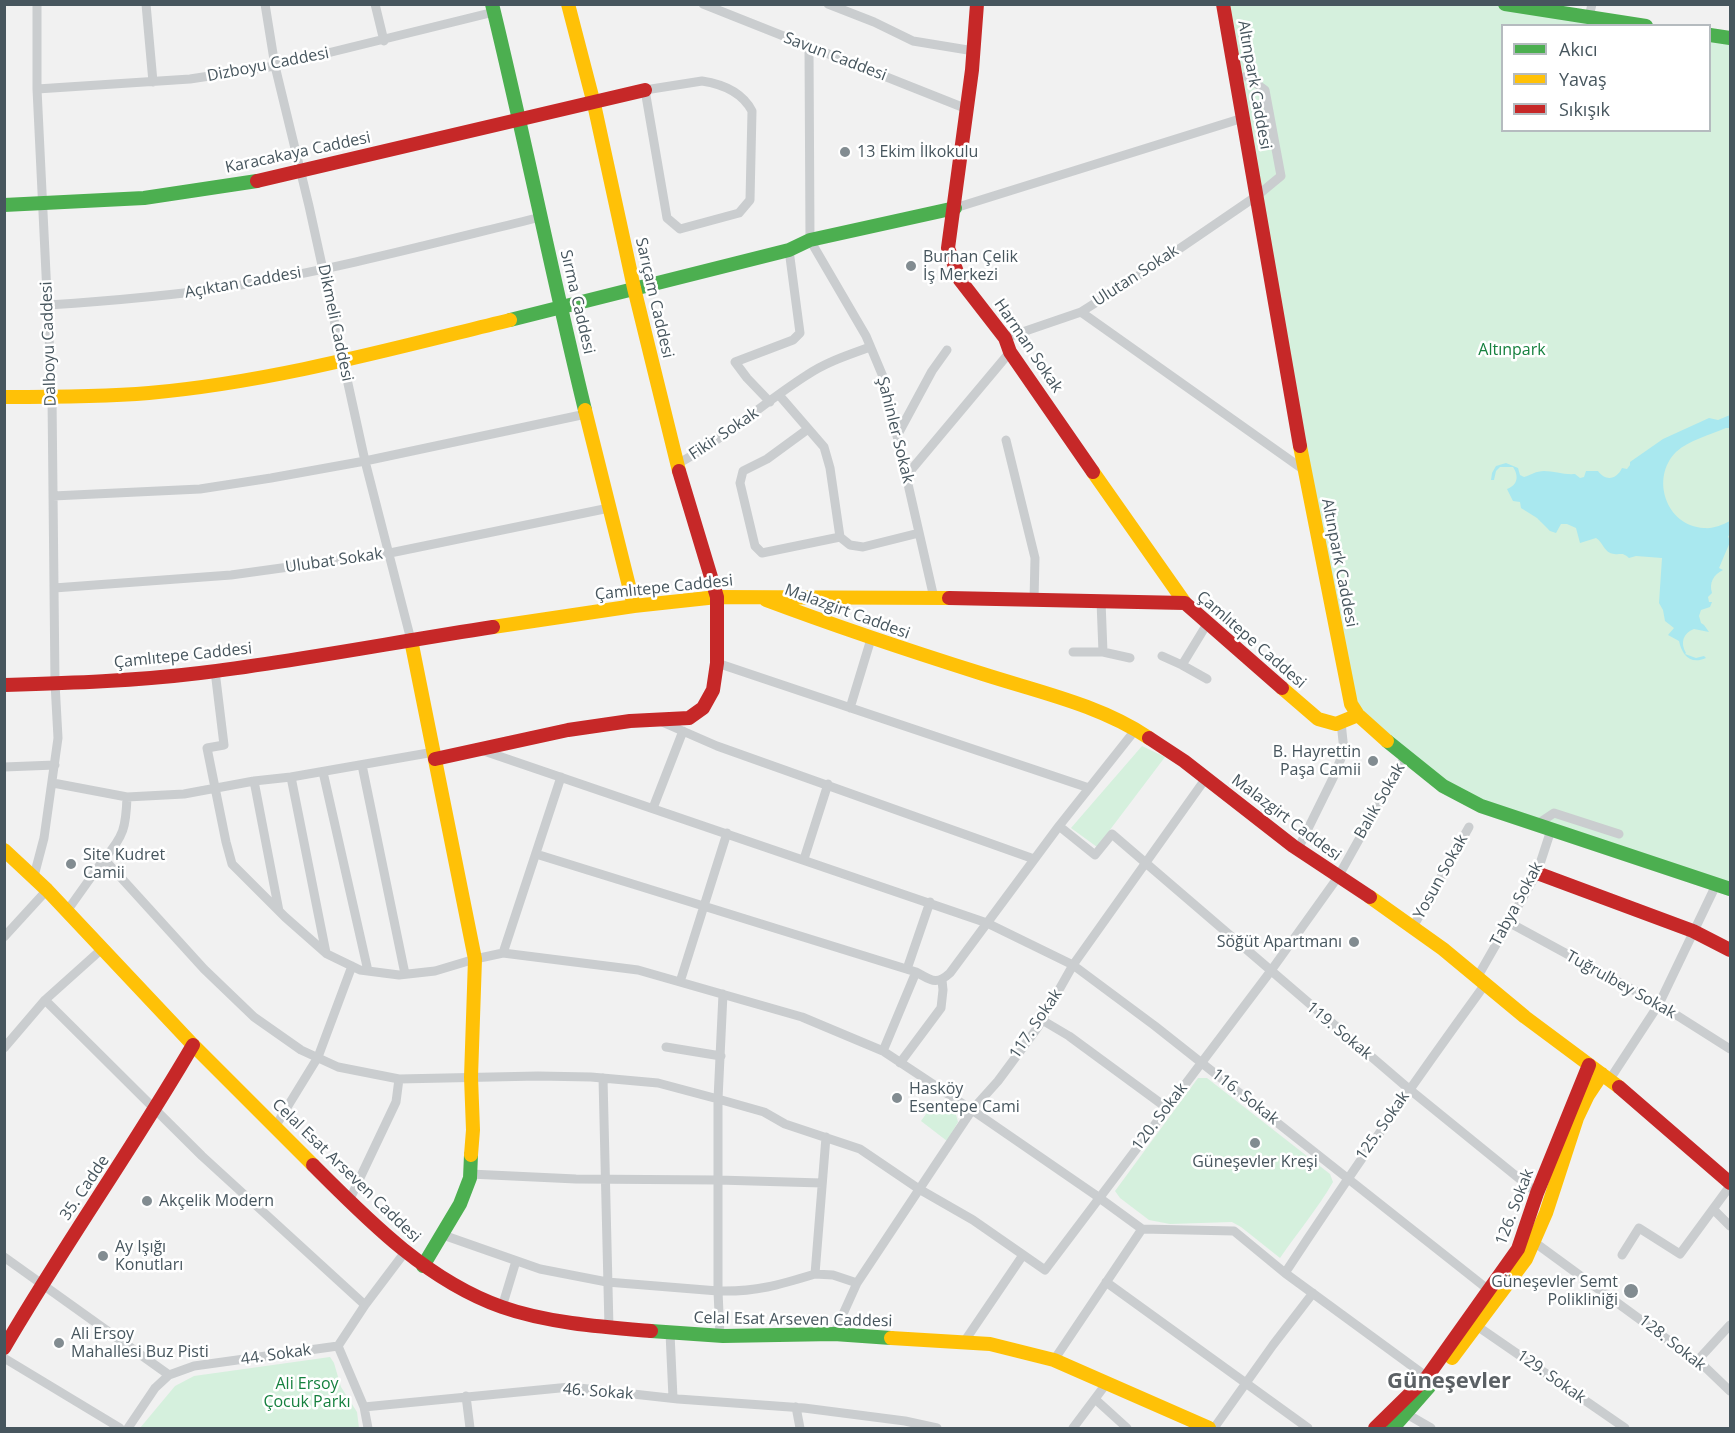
<!DOCTYPE html>
<html>
<head>
<meta charset="utf-8">
<style>
  body { margin:0 }
  #map { position:relative; width:1735px; height:1433px; overflow:hidden; background:#f1f1f1; font-family:"Open Sans",sans-serif }
  canvas { display:block }
  .frame { position:absolute; inset:0; border:6px solid #47565e; pointer-events:none }
  .legend { position:absolute; left:1501px; top:24px; width:210px; height:108px; box-sizing:border-box; background:#fff; border:2px solid #b5bbbf; margin:0; padding:8px 10px; list-style:none; font-size:18px; color:#47565e }
  .legend li { display:flex; align-items:center; gap:12px; height:30px }
  .legend b { width:30px; border:2px solid #b5bbbf }
</style>
</head>
<body>
<div id="map">
<canvas width="1735" height="1433"></canvas>
<div class="frame"></div>
<ul class="legend">
<li><b style="height:8px;background:#4caf50"></b>Akıcı</li>
<li><b style="height:8px;background:#ffc107"></b>Yavaş</li>
<li><b style="height:8px;background:#c62828"></b>Sıkışık</li>
</ul>
</div>
<script>
const ctx = document.querySelector('canvas').getContext('2d');
ctx.lineJoin = 'round';
function fill(path, color) { ctx.fillStyle = color; ctx.fill(path, 'evenodd'); }
function trace(path, color, width, dash) { ctx.strokeStyle = color; ctx.lineWidth = width; ctx.lineCap = dash ? 'butt' : 'round'; ctx.setLineDash(dash || []); ctx.stroke(path); }
function drawText(font, color, halo, rows, align = 'center') {
  ctx.font = font + ' "Open Sans",sans-serif'; ctx.lineWidth = 5; ctx.setLineDash([]); ctx.textBaseline = 'middle'; ctx.strokeStyle = halo; ctx.fillStyle = color; for (const [text, x, y, turn = 0] of rows) {
    ctx.save(); ctx.translate(x, y); ctx.rotate((+turn || 0) * Math.PI / 180); ctx.textAlign = isNaN(turn) ? turn : align; if (halo) ctx.strokeText(text, 0, 0); ctx.fillText(text, 0, 0); ctx.restore();
  }
}
fill(new Path2D(`
  M 1223,5 L 1505,5 L 1646,25 L 1502,26 L 1502,130 L 1710,130 L 1710,35 L 1730,38 L 1730,889 L 1443,786 L 1351,704 Z
  M 1142,746 L 1165,757 L 1097,847 L 1071,828 Z
  M 1198,1078 L 1207,1078 L 1330,1174 L 1333,1182 C 1318,1208 1298,1232 1280,1258 L 1241,1227 L 1232,1222 L 1170,1224 L 1149,1220 L 1120,1198 L 1115,1191 Z
  M 936,1100 L 955,1111 L 958,1122 L 947,1141 L 921,1121 Z
  M 330,1357 L 334,1363 L 341,1387 L 357,1412 L 359,1428 L 140,1428 L 175,1386 L 194,1376 Z`), '#d5f0dd');
fill(new Path2D(`
  M 1730,415 L 1730,428 L 1726,428 C 1710,435 1689,440 1676,452 C 1650,478 1666,526 1704,528 C 1713,529 1722,525 1730,521 L 1730,535 L 1728,536 L 1730,542 L 1719,568 L 1723,570 C 1713,575 1709,583 1712,593 L 1708,597 L 1709,602 L 1712,602 L 1710,607 L 1701,610 L 1699,616 L 1701,623 L 1704,625 L 1709,632 L 1694,629 C 1683,633 1680,643 1686,653 L 1685,654 L 1696,658 L 1704,656 L 1706,658 C 1690,665 1682,655 1679,641 L 1668,635 L 1674,628 L 1665,621 L 1663,610 L 1659,603 L 1662,558 L 1636,556 L 1629,558 C 1622,552 1621,555 1614,554 C 1604,553 1603,542 1596,538 L 1580,543 L 1576,528 L 1567,524 L 1561,524 L 1556,533 L 1550,531 L 1537,518 L 1521,508 L 1520,502 L 1513,501 L 1507,489 C 1518,485 1519,476 1513,467 L 1500,467 L 1496,471 L 1494,480 L 1491,480 L 1492,473 L 1496,466 L 1506,463 L 1518,468 L 1520,475 L 1524,477 C 1531,475 1536,471 1544,471 C 1554,471 1564,475 1575,474 L 1580,478 L 1584,477 L 1586,471 L 1598,471 C 1606,482 1617,479 1622,468 L 1627,469 L 1630,465 L 1630,462 L 1663,439 L 1709,418 L 1718,420 Z`), '#a9e8ef');
trace(new Path2D(`
  M 146,4 L 153,82
  M 265,4 L 275,66 L 309,206 L 365,461 L 411,640
  M 375,4 L 384,41
  M 703,4 L 967,109
  M 828,4 L 874,22 L 913,41 L 974,51
  M 1589,17 L 1592,4
  M 809,47 L 810,240 L 866,336 L 884,379 L 934,598
  M 702,81 C 722,84 742,92 752,111 L 750,200 L 739,213 L 680,229 L 667,218 L 645,90 Z
  M 37,89 L 190,79 L 275,66 L 494,12
  M 955,208 L 1243,118
  M 48,305 C 109,301 169,296 229,287 C 334,270 438,242 541,217
  M 1081,312 L 1304,470
  M 1005,338 L 1081,312 L 1160,262 L 1258,195 L 1281,176 L 1265,90 L 1246,76
  M 779,395 L 824,447 L 830,468 L 840,537 L 850,545 L 863,547 L 919,533
  M 770,402 L 747,378 L 735,362 L 793,340 L 800,333 L 789,250
  M 808,429 L 767,459 L 743,471 L 740,483 L 755,546 L 762,553 L 840,537
  M 898,434 L 932,371 L 947,350
  M 1006,440 L 1035,558 L 1034,600
  M 677,464 C 724,439 763,403 807,375 C 826,362 848,355 870,347
  M 906,476 L 1010,352
  M 53,496 L 200,489 L 271,478 L 365,461 L 586,414
  M 54,588 L 231,575 L 390,553 L 609,508
  M 1101,601 L 1103,652
  M 1073,652 L 1103,652 L 1130,658
  M 1162,656 L 1182,665
  M 717,663 L 1089,788
  M 215,671 L 224,745 L 207,748 L 226,842 L 232,864 L 285,917 L 327,954 L 360,970 L 399,975 L 435,971 L 475,959 L 503,953 L 638,970 L 802,1017 L 883,1051 L 972,1110 L 1094,1194 L 1142,1229 L 1234,1231 L 1285,1273 L 1427,1377
  M 1207,679 L 1182,665 L 1207,624
  M 850,708 L 871,639
  M 662,722 L 717,746 L 1034,859
  M 481,750 L 987,923 L 1073,965 L 1155,1026 L 1490,1291
  M 362,765 L 405,974
  M 4,767 L 55,765
  M 323,772 L 368,971
  M 291,777 L 434,752
  M 53,783 L 127,797 L 184,794 L 254,781
  M 127,797 C 126,827 124,836 104,859 L 204,969 L 254,1017 L 301,1050 L 338,1067 L 399,1079 L 538,1076 L 591,1077 L 658,1083 L 718,1099 L 764,1112 L 785,1124 L 860,1149 L 919,1189 L 973,1220 L 1045,1270 L 1270,972 L 1338,877 L 1405,757
  M 653,808 L 683,731
  M 1536,825 L 1554,813 L 1619,834
  M 1059,826 L 1095,855 L 1112,834 L 1409,1089 L 1537,1193
  M 1298,849 L 1333,778 L 1344,751 L 1341,722
  M 536,854 L 916,972 C 931,980 936,986 950,973 L 1059,826 L 1136,729
  M 804,859 L 828,784
  M 34,876 L 44,838 L 58,738 L 55,683 L 52,397 L 37,89 L 37,4
  M 67,911 L 104,859
  M 279,911 L 254,781 L 291,777 L 326,953
  M 1510,923 L 1659,1004 L 1730,1049
  M 1413,927 L 1469,827
  M 4,937 L 47,890
  M 503,953 L 561,777
  M 907,969 L 930,902
  M 1478,976 L 1537,873 L 1551,830
  M 680,982 L 727,833
  M 45,1000 L 202,1156 L 365,1305
  M 1042,1020 L 1069,1036 L 1167,1108
  M 666,1047 L 721,1056
  M 4,1048 L 45,1000 L 103,948
  M 883,1051 L 916,972
  M 900,1063 L 941,1008 L 943,990 L 942,980
  M 603,1078 L 609,1328
  M 1610,1079 L 1659,1004 L 1716,885
  M 275,1127 L 318,1057 L 352,966
  M 470,1174 L 576,1179 L 718,1180 L 822,1183
  M 349,1201 L 396,1102 L 399,1079
  M 1714,1210 L 1730,1226
  M 443,1235 L 540,1269 L 607,1282 L 718,1291 L 718,1099 L 723,994
  M 1530,1239 L 1705,1367 L 1730,1391
  M 1622,1255 L 1639,1228 L 1680,1254 L 1730,1186
  M 4,1257 L 169,1375
  M 1285,1273 C 1350,1174 1417,1078 1486,983
  M 815,1274 L 833,1275 L 857,1283
  M 1106,1282 L 1308,1428
  M 502,1307 L 516,1261
  M 1477,1326 L 1625,1428
  M 670,1333 L 673,1398
  M 834,1334 L 857,1283 L 932,1170 L 972,1110 L 998,1081 L 1038,1027 L 1073,965 L 1206,778
  M 720,1336 L 718,1291 C 756,1292 779,1285 815,1274 L 826,1137
  M 964,1342 L 1023,1255
  M 338,1346 L 364,1407 L 368,1428
  M 4,1358 L 120,1428
  M 1054,1360 L 1142,1229
  M 1697,1361 L 1730,1325
  M 466,1396 L 470,1428
  M 1095,1399 L 1127,1428
  M 364,1407 L 570,1387 L 678,1399 L 804,1408 L 905,1421 L 937,1428
  M 796,1407 L 800,1428
  M 1405,1413 L 1431,1428
  M 128,1428 L 155,1388 L 169,1375 L 194,1366 L 338,1346 L 365,1305 L 405,1252
  M 1073,1428 L 1106,1384
  M 1214,1428 L 1273,1345 L 1313,1293`), '#cacdcf', 9);
trace(new Path2D(`
  M 492,4 C 525,139 552,275 585,410
  M 1505,4 L 1646,26
  M 1710,35 L 1730,38
  M 4,205 L 144,198 L 257,181
  M 510,320 L 789,250 L 810,240 L 955,208
  M 1387,741 L 1443,786 L 1481,806 L 1730,889
  M 423,1266 L 460,1204 L 470,1178 L 471,1155
  M 651,1331 L 723,1336 L 834,1334 L 891,1338
  M 1393,1428 L 1429,1387`), '#4caf50', 14);
trace(new Path2D(`
  M 568,4 L 594,104 L 634,288 L 679,471
  M 4,397 C 52,397 101,397 149,393 C 272,382 391,349 510,320
  M 585,410 L 634,606
  M 1300,446 L 1351,704 L 1358,715 L 1387,741
  M 1093,472 L 1185,603
  M 766,600 C 838,627 910,651 983,674 C 1039,692 1100,705 1149,738
  M 493,627 L 634,606 L 717,597 L 949,598
  M 411,640 L 475,959 L 471,1077 L 473,1130 L 471,1155
  M 1282,688 L 1318,719 L 1336,724 L 1358,715
  M 4,850 L 47,890 L 193,1045 L 313,1165
  M 1370,897 L 1443,949 L 1525,1017 L 1619,1087
  M 891,1338 L 990,1344 L 1054,1360 L 1209,1428
  M 1452,1358 L 1526,1259 L 1546,1213 L 1577,1118 L 1588,1095 L 1602,1074`), '#ffc107', 14);
trace(new Path2D(`
  M 977,4 L 972,70 L 948,248 L 960,280 L 1005,338 L 1010,352 L 1093,472
  M 1223,4 L 1300,446
  M 257,181 L 645,90
  M 949,598 L 1185,603 L 1282,688
  M 4,685 C 69,683 135,681 200,673 C 298,661 395,642 493,627
  M 1149,738 L 1184,761 L 1293,846 L 1370,897
  M 435,759 L 568,730 L 630,721 L 689,718 L 703,708 L 713,690 L 717,663 L 717,597 L 679,471
  M 1537,873 L 1693,931 L 1730,950
  M 1619,1087 L 1730,1183
  M 313,1165 C 368,1220 426,1280 502,1307 C 547,1323 603,1327 651,1331
  M 4,1348 C 64,1245 133,1148 193,1045
  M 1375,1428 L 1427,1377 L 1518,1249 L 1537,1193 L 1589,1065`), '#c62828', 14);
for (const [x, y, r, color] of [
  [845,152,6,"#828c91"],
  [911,266,6,"#828c91"],
  [1373,761,6,"#828c91"],
  [71,864,6,"#828c91"],
  [1354,942,6,"#828c91"],
  [897,1098,6,"#828c91"],
  [1255,1143,6,"#828c91"],
  [147,1201,6,"#828c91"],
  [103,1256,6,"#828c91"],
  [1631,1291,8,"#828c91"],
  [59,1343,6,"#828c91"]
]) { const dot = new Path2D(); dot.arc(x, y, r, 0, 2 * Math.PI); ctx.fillStyle = color; ctx.fill(dot); trace(dot, '#fff', 2); }
drawText('16px', '#47565e', '#fff', [
  ["Savun Caddesi",835,57,21],
  ["Dizboyu Caddesi",268,65,-11],
  ["Altınpark Caddesi",1254,85,80],
  ["Karacakaya Caddesi",298,153,-12],
  ["Ulutan Sokak",1136,276,-33],
  ["Açıktan Caddesi",243,283,-10],
  ["Sarıçam Caddesi",654,298,77],
  ["Sırma Caddesi",577,302,77],
  ["Dikmeli Caddesi",335,323,78],
  ["Dalboyu Caddesi",49,344,-92],
  ["Harman Sokak",1028,346,56],
  ["Şahinler Sokak",895,430,76],
  ["Fikir Sokak",724,434,-34],
  ["Ulubat Sokak",334,561,-8],
  ["Altınpark Caddesi",1339,563,79],
  ["Çamlıtepe Caddesi",664,588,-6],
  ["Malazgirt Caddesi",847,612,20],
  ["Çamlıtepe Caddesi",1251,640,41],
  ["Çamlıtepe Caddesi",183,656,-6],
  ["Balık Sokak",1380,801,-60],
  ["Malazgirt Caddesi",1286,818,37],
  ["Yosun Sokak",1441,877,-61],
  ["Tabya Sokak",1517,904,-62],
  ["Tuğrulbey Sokak",1621,985,29],
  ["117. Sokak",1036,1024,-56],
  ["119. Sokak",1339,1031,40],
  ["116. Sokak",1245,1097,38],
  ["120. Sokak",1160,1117,-53],
  ["125. Sokak",1383,1126,-55],
  ["Celal Esat Arseven Caddesi",346,1171,44],
  ["35. Cadde",85,1188,-56],
  ["126. Sokak",1515,1207,-69],
  ["Celal Esat Arseven Caddesi",793,1320,1],
  ["128. Sokak",1672,1343,38],
  ["44. Sokak",276,1355,-8],
  ["129. Sokak",1551,1377,35],
  ["46. Sokak",598,1392,4]
]);
drawText('16px', '#47565e', '#fff', [
  ["13 Ekim İlkokulu",857,152],
  ["Burhan Çelik",923,257],
  ["İş Merkezi",923,275],
  ["B. Hayrettin",1361,752,"right"],
  ["Paşa Camii",1361,770,"right"],
  ["Site Kudret",83,855],
  ["Camii",83,873],
  ["Söğüt Apartmanı",1342,942,"right"],
  ["Hasköy",909,1089],
  ["Esentepe Cami",909,1107],
  ["Güneşevler Kreşi",1255,1162,"center"],
  ["Akçelik Modern",159,1201],
  ["Ay Işığı",115,1247],
  ["Konutları",115,1265],
  ["Güneşevler Semt",1618,1282,"right"],
  ["Polikliniği",1618,1300,"right"],
  ["Ali Ersoy",71,1334],
  ["Mahallesi̇ Buz Pisti",71,1352]
], 'left');
drawText('16px', '#16813f', '#fff', [
  ["Altınpark",1512,350],
  ["Ali Ersoy",307,1384],
  ["Çocuk Parkı",307,1402]
]);
drawText('bold 22px', '#5c6165', '#fff', [
  ["Güneşevler",1449,1382]
]);
</script>
</body>
</html>
